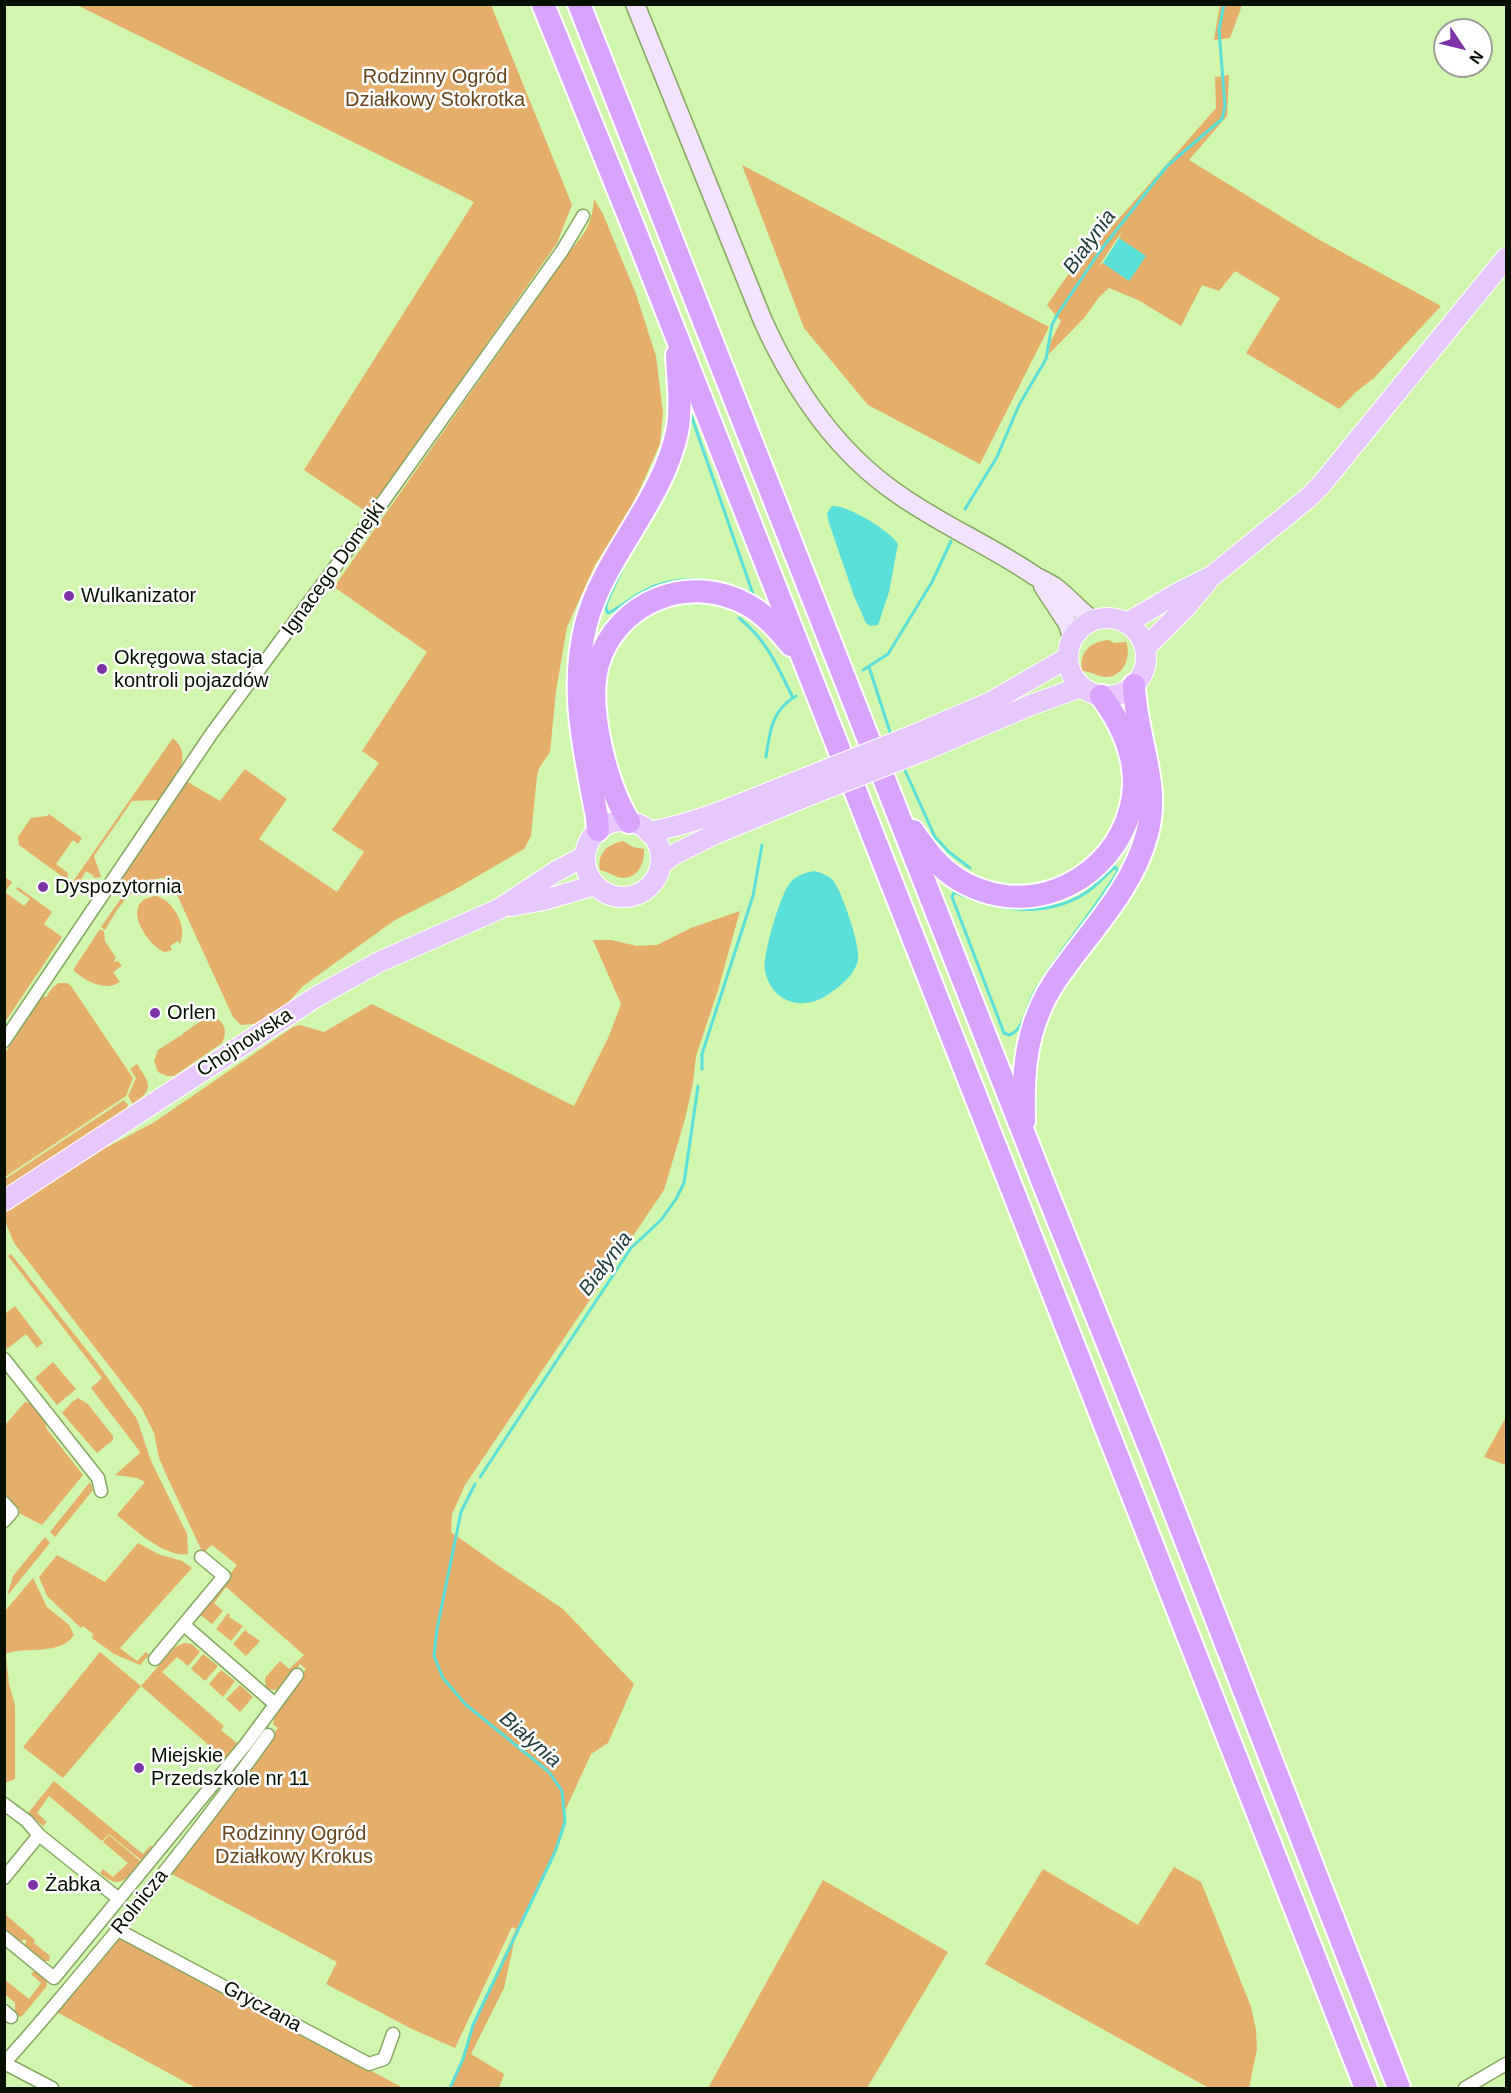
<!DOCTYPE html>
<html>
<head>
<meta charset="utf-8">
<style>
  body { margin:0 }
  #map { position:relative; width:1511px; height:2093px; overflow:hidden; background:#d1f6ad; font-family:Helvetica,sans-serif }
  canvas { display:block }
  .frame { position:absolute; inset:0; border:6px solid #051000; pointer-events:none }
  .north { position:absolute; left:1433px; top:18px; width:60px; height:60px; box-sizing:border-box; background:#fff; border:2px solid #9b9f99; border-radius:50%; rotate:125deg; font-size:16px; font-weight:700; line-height:24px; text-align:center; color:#051000 }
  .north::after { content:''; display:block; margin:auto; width:21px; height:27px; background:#7b33a6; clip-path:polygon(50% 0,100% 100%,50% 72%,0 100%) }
</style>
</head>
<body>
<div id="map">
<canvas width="1511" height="2093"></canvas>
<div class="frame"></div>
<div class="north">N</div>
</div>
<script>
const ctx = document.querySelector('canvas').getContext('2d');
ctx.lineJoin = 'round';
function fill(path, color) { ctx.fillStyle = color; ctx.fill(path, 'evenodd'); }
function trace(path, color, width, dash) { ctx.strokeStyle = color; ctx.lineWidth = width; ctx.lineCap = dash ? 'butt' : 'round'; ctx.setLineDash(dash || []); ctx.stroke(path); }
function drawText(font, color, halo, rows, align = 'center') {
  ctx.font = font + ' Helvetica,sans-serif'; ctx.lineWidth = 5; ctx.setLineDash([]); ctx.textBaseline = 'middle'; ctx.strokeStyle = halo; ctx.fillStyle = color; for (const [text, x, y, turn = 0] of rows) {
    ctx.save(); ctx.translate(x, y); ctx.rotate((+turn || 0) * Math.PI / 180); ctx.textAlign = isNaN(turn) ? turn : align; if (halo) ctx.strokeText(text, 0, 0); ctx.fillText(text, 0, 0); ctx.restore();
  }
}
fill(new Path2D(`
  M 1220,4 L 1242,5 L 1230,38 L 1214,40 Z
  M 77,5 L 491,5 L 572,205 L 557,243 L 368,513 L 304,470 L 474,202 Z
  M 1229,75 L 1227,116 L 1189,160 L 1316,238 L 1441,306 L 1374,378 L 1356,392 L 1339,409 L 1246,353 L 1280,298 L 1235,271 L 1219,291 L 1202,285 L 1181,326 L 1138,300 L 1109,288 L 1099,297 L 1085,317 L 1048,355 L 1051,341 L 1061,321 L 1047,305 L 1079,259 L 1109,230 L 1216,108 L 1215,77 ZM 1122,231 L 1119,238 L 1146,256 L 1129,281 L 1103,263 L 1099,266 Z
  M 742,165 L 1049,327 L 980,464 L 868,405 L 804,328 Z
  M 594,199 L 603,214 L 636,294 L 656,356 L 663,413 L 660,444 L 632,507 L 595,565 L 567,627 L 556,691 L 550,752 L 539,768 L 537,776 L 531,836 L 524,849 L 454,890 L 395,920 L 303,986 L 286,1005 L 254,1024 L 241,1025 L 233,1017 L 173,886 C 170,882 167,878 161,878 C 153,878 129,894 124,901 C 117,909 111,920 105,930 L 101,927 L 122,897 L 122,879 L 186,781 L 220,801 L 245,769 L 287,799 L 259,839 L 337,892 L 364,852 L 332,830 L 379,763 L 362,751 L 427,652 L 334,587 L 571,250 C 586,232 592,224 594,199 Z
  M 1108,640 L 1115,643 L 1126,642 C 1132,657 1123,678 1105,677 C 1097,676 1090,671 1082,671 C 1079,652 1090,642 1108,640 Z
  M 173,738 C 196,758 172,781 160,800 L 132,801 L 94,856 L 101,877 L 93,878 L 94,876 L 86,871 L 78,884 L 72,883 Z
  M 49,814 L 82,838 L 78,844 L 73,840 L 56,864 L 68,873 L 67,880 L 19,845 L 18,837 L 31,818 L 47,816 Z
  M 623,841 L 633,847 L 644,849 C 645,861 639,878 623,878 C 616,878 608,871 600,870 C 597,853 608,844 623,841 Z
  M 5,877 L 12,882 L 5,892 L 24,906 L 30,899 L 16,889 L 18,887 L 52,912 L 44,924 L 62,937 L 5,1022 Z
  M 156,896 C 174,900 188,928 180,944 L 178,941 L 170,946 L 172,950 L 165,952 C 148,947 117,900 156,896 Z
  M 740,911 L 718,990 L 696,1056 L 693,1083 L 685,1119 L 664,1190 L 465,1485 L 452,1514 L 451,1532 L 496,1564 L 563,1609 L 634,1684 L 608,1743 L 591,1754 L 564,1813 L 565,1822 L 555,1852 L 517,1929 L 504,1988 L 471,2054 L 504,2074 L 499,2088 L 450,2088 L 463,2059 L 473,2025 L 516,1929 L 512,1927 L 455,2048 L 412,2029 L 326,1984 L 337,1962 L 170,1873 L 278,1728 L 273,1724 L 277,1708 L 306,1669 L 300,1664 L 282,1688 L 275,1690 L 266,1689 L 265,1678 L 280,1661 L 289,1669 L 304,1655 L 226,1587 L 214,1603 L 223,1611 L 212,1624 L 199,1614 L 237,1565 L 212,1545 L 208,1548 L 205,1552 L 203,1552 L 201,1549 L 165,1472 L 159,1458 L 154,1433 L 141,1407 L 14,1243 L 5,1221 L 6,1211 L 84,1159 L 153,1123 L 293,1027 L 300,1025 L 324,1032 L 372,1004 L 574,1106 L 609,1036 L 621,1004 L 593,940 L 611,940 L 637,946 L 657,945 L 691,928 Z
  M 100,929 L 104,931 L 105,941 L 116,958 L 114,960 L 115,962 L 118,961 L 122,966 L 113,972 L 120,982 C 105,992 85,981 73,970 Z
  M 59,983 L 67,983 L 71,986 L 133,1078 L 126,1096 L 5,1177 L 5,1053 L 43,996 L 46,997 L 53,987 Z
  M 212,1017 C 225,1020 228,1032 222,1043 L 174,1076 L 167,1076 L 158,1072 L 154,1061 L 158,1050 L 180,1036 L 183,1035 L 182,1034 L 204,1019 Z
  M 137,1064 C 151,1085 154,1089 133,1104 L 128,1096 L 136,1078 L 130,1069 Z
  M 124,1100 L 128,1105 L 126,1109 L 5,1195 L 5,1179 Z
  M 11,1254 L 97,1363 L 137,1419 L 151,1461 L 187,1534 L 188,1554 C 165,1558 134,1529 117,1515 L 145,1482 L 137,1478 L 115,1475 L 140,1453 L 138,1449 L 91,1388 L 102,1378 L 8,1256 Z
  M 15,1306 L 43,1343 L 37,1348 L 26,1334 L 7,1349 L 5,1346 L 5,1314 Z
  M 53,1362 L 76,1389 L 57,1405 L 35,1378 Z
  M 78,1398 L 88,1404 L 113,1436 L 113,1440 L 97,1453 L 62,1413 L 72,1402 Z
  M 25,1402 L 34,1404 L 46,1415 L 46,1428 L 83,1475 L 42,1525 L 19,1513 L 20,1510 L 5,1494 L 5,1425 Z
  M 1506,1417 L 1506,1465 L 1484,1457 Z
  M 90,1482 L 93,1490 L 55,1537 L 50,1532 Z
  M 45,1537 L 50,1543 L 7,1596 L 13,1576 Z
  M 138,1543 L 158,1554 L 182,1561 L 192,1568 L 120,1648 L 137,1661 L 146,1652 L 149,1655 L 140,1665 L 114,1654 L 92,1638 L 93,1634 L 83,1626 L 81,1628 L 47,1596 L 39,1577 L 57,1555 L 105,1582 Z
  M 33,1578 L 47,1607 L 69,1625 L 74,1635 C 61,1656 25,1646 5,1654 L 5,1611 Z
  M 228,1613 L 230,1615 L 229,1617 L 243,1626 L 231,1641 L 216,1629 Z
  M 246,1629 L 247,1632 L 260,1641 L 246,1656 L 233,1644 Z
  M 184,1643 L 192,1644 L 200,1652 L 188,1666 L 177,1657 L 162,1672 L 224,1726 L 221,1730 L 238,1744 L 221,1763 L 216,1758 L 219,1754 L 141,1686 L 63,1778 L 23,1747 L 100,1652 L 141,1686 L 175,1647 Z
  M 203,1654 L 218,1666 L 205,1681 L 191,1669 Z
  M 5,1656 L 6,1656 L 9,1684 L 15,1705 L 15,1779 L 5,1783 Z
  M 221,1670 L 235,1681 L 223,1697 L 209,1684 Z
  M 240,1685 L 253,1697 L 240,1712 L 226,1699 Z
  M 54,1781 L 143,1854 L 151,1845 L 152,1847 L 141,1860 L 109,1834 L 102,1841 L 49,1796 L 37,1813 L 47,1822 L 43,1826 L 28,1813 Z
  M 109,1835 L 140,1861 C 126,1879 121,1891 100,1873 L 103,1869 L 113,1877 L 128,1863 L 103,1842 Z
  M 1174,1867 L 1201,1882 L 1251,2007 L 1256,2030 L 1257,2049 L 1249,2088 L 1209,2088 L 985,1964 L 1043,1869 L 1138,1925 Z
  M 823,1880 L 948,1952 L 867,2088 L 708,2088 Z
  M 5,1911 L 7,1913 L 6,1915 L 35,1940 L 34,1943 L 50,1956 L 49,1961 L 42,1961 L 24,1946 L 27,1941 L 24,1939 L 20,1943 L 5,1930 Z
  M 117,1933 L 403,2088 L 196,2088 L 55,2011 Z
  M 35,1970 L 46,1979 L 47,1986 L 23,2015 L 19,2017 L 15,2013 L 15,2003 L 5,1994 L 4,1979 L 29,1999 L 41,1983 L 31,1974 Z`), '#e6ae6b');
fill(new Path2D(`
  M 1119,238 L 1146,256 L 1129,281 L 1103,263 Z
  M 832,506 C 846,504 891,531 898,544 L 889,592 L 878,625 L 870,626 L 866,623 L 854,596 L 829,523 L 827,513 Z
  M 814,871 C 821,873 829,875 834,882 C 842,892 861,947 858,960 C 856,973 840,987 829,994 C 803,1012 772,1003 765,971 C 762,956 780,895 790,883 C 796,875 805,873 814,871 Z`), '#5be0d9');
trace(new Path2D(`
  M 690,412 L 753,594
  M 965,509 L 997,457 L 1019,405 L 1046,359 L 1052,325 L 1057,315 L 1100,251 L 1167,166 L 1222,119 L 1225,106 L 1219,30 L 1224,4
  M 623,567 L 606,604 L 606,609 L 608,613 C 621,608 631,597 644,591 C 678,573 719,578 753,594
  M 739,618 C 766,639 778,667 793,698
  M 869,667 L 891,735
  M 863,670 L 888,654 L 932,582 L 951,541
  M 766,757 C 770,730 772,710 796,696
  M 903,766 L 935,837 L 949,852 L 970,868
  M 954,892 C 995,910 1043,919 1084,894 C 1096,887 1104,876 1115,867 L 1118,871 C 1093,913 1059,950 1034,993 C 1026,1006 1025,1030 1009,1035 L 1004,1033 L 952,897 C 953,894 954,892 956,891
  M 702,1069 L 702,1054 L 753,896 L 762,845
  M 480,1477 L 631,1248 L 661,1220 L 676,1199 L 684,1183 L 698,1086
  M 450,2088 L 463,2059 L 473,2025 L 555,1852 L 565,1822 L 562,1791 L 549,1772 L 465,1704 L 443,1678 L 434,1656 L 437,1629 L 461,1512 L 475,1484`), '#5be0d9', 3);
const street = new Path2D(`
  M 4,1041 L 212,733 L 370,520 L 562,251 L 583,216
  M 4,1359 L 98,1478 L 101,1491
  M 4,1503 L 12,1512 L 4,1521
  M 184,1625 L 275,1704
  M 155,1659 L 224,1576 L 201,1557
  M 4,1804 L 27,1821 L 39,1835 L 119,1899
  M 4,1878 L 39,1835
  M 118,1930 L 369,2064 L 384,2059 L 393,2034
  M 4,1937 L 54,1978 L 246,1744 L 297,1675
  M 4,2011 L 11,2017
  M 4,2063 C 35,2030 62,1996 91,1962 C 153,1888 212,1813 268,1735
  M 4,2063 L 52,2088
  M 1465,2088 L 1506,2064`);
const secondary = new Path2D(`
  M 635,4 L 763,321 C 793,387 835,450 895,492 C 939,524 990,545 1035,576 C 1042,580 1049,583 1055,587 C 1068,597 1079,610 1092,620
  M 1043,586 L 1068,624 L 1072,638`);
const primary = new Path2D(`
  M1068 657a39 39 0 1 1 78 0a39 39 0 1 1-78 0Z
  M 1127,623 L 1176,594 L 1212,576 L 1308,498 L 1321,485 L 1506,258
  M 1145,648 L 1186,607 L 1207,582
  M 916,734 L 991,702 L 1067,658
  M 923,751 L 1031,705 L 1081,687
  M585 859a38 38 0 1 1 76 0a38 38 0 1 1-76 0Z
  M 648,832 C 702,823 753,798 803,779
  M 660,865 L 673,855 L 715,834 L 810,795
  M 511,906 L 544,900 L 595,885
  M 4,1201 L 316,997 L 379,962 L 499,909 L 555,872 L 585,856`);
const highway = new Path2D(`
  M 543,4 L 635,231 L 1366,2088
  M 579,4 L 1046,1190 L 1152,1454 L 1399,2088
  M 629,822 C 606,784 586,707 598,664 C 617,601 690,572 748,605 C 765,614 779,630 791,645
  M 598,830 L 597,817 C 585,753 569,689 586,624 C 604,555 662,503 677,432 C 682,407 678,380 677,355
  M 913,831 C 921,843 929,854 939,864 C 954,880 977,891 999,895 C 1067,907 1131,854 1134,785 C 1135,753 1120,721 1101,696
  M 1024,1121 C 1023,1082 1024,1045 1040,1009 C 1048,989 1062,971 1074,955 C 1103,917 1135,880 1147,834 C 1161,783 1135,736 1134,685`);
trace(street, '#85a762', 15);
trace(secondary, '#85a762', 21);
trace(primary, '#fff', 22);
trace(highway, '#fff', 26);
trace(street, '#fff', 12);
trace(secondary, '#f3e3fe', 18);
trace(primary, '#e7c8fe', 20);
trace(highway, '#d7a3fd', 22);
const primaryBridge = new Path2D(`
  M 803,779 L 916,734
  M 810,795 L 923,751`);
trace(primaryBridge, '#fff', 22, []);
trace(primaryBridge, '#e7c8fe', 20);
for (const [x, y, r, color] of [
  [69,596,6,"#7b33a6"],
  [102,669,6,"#7b33a6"],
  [43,887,6,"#7b33a6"],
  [155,1013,6,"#7b33a6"],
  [139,1768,6,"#7b33a6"],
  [33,1885,6,"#7b33a6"]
]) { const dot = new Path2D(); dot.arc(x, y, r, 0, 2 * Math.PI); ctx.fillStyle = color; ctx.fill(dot); trace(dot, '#fff', 2); }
drawText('20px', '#66461e', '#fff', [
  ["Rodzinny Ogród",435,77],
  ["Działkowy Stokrotka",435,100],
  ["Rodzinny Ogród",294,1834],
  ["Działkowy Krokus",294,1857]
]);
drawText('20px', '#051000', '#fff', [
  ["Ignacego Domejki",334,569,-54],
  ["Chojnowska",245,1043,-33],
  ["Rolnicza",140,1902,-51],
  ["Gryczana",262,2007,28]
]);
drawText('20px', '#051000', '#fff', [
  ["Wulkanizator",81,596],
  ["Okręgowa stacja",114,658],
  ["kontroli pojazdów",114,681],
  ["Dyspozytornia",55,887],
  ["Orlen",167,1013],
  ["Miejskie",151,1756],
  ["Przedszkole nr 11",151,1779],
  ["Żabka",45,1885]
], 'left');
drawText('italic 21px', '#1f3c3a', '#fff', [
  ["Białynia",1090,242,-54],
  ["Białynia",606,1264,-53],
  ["Białynia",530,1740,41]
]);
</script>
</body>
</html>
